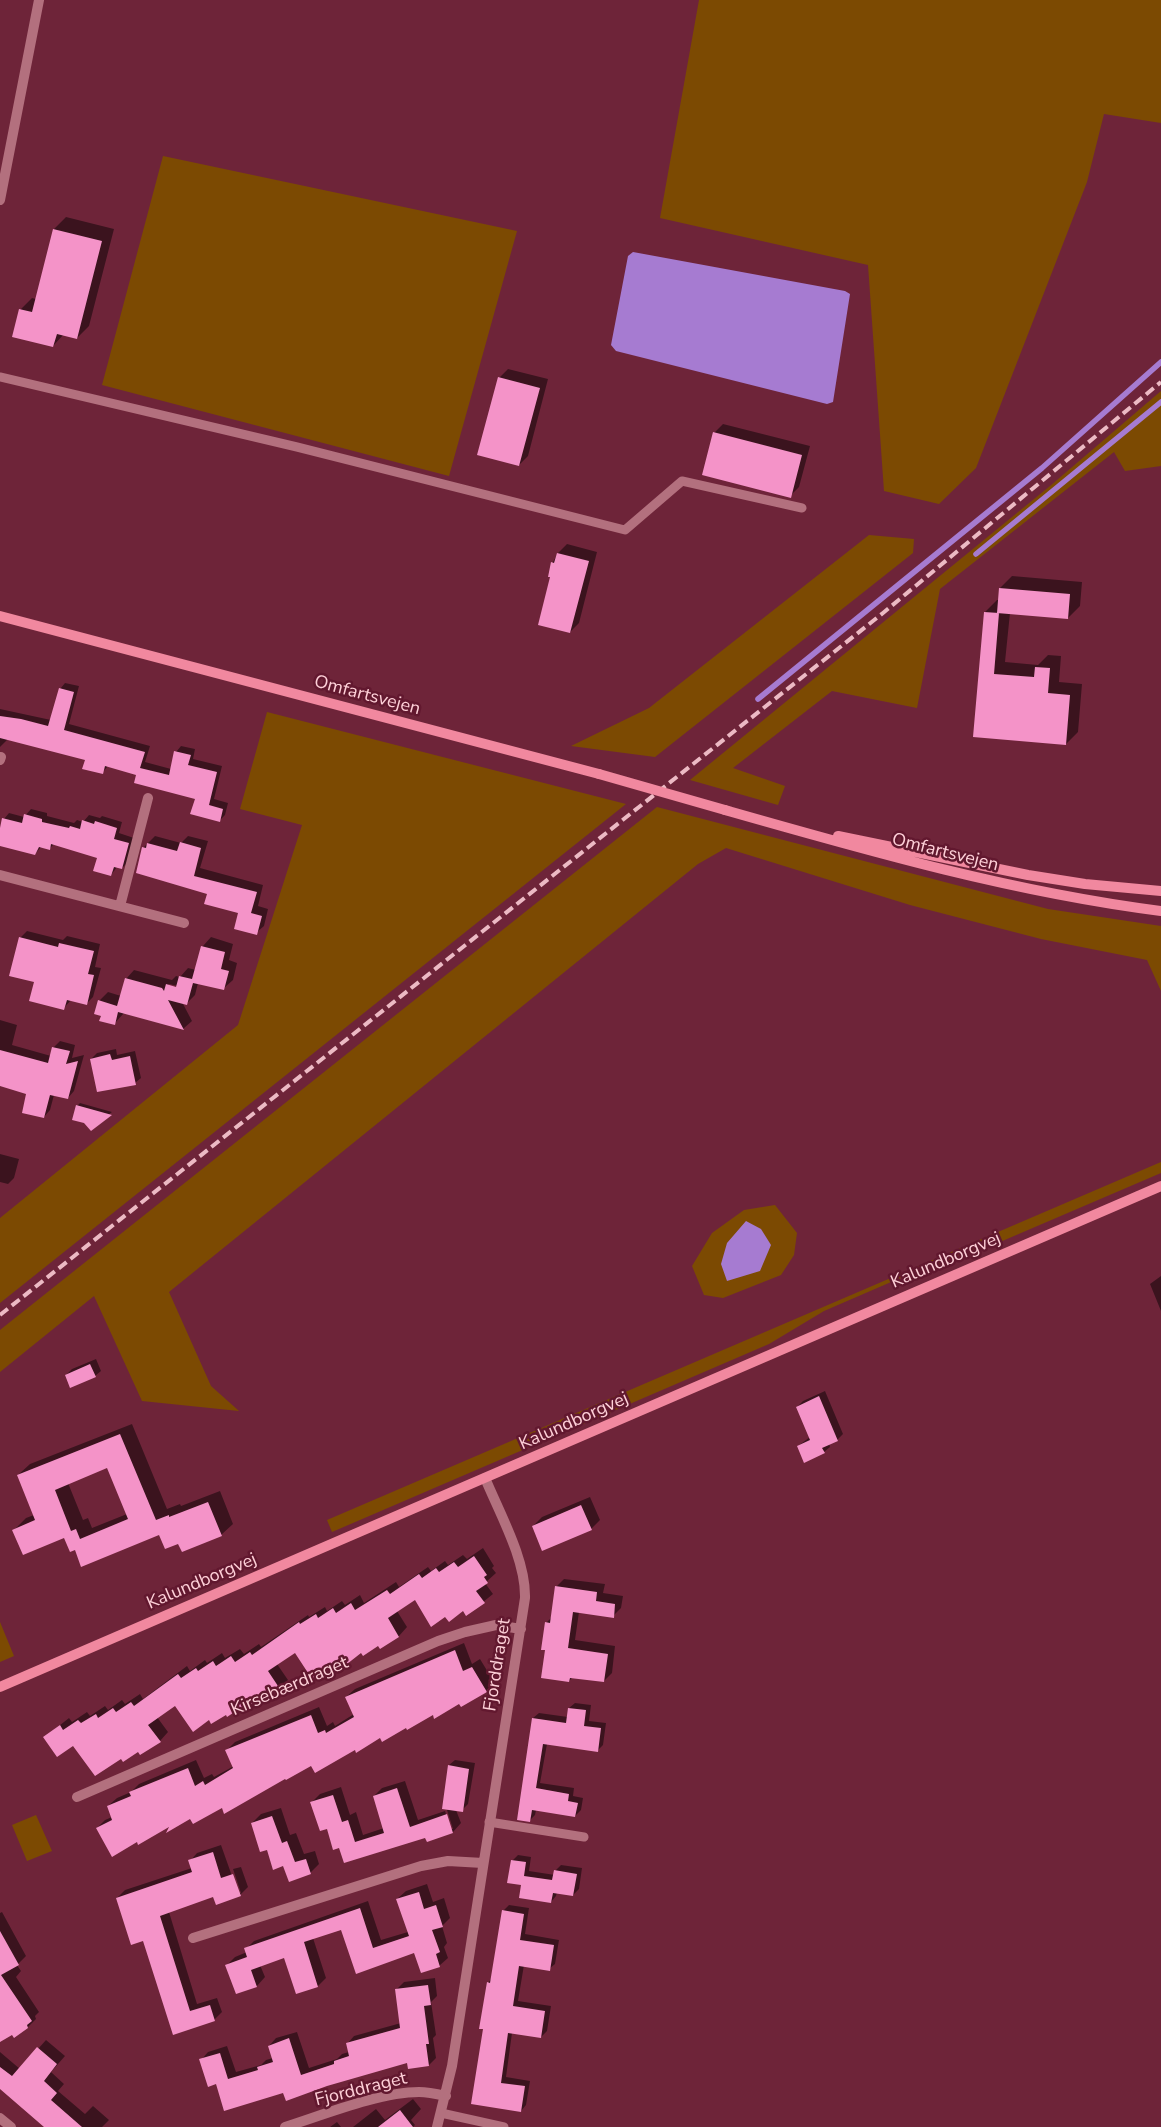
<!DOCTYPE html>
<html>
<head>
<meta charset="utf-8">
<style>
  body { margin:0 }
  canvas { display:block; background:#6e2439 }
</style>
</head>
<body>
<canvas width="1161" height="2127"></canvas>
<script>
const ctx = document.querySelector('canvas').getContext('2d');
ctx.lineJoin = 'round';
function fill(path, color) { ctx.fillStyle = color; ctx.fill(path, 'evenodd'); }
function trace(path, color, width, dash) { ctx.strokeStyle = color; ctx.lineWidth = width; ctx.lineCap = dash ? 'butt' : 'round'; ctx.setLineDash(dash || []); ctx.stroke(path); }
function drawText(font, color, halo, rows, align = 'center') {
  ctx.font = font + ' "Nunito Sans",sans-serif'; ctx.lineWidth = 5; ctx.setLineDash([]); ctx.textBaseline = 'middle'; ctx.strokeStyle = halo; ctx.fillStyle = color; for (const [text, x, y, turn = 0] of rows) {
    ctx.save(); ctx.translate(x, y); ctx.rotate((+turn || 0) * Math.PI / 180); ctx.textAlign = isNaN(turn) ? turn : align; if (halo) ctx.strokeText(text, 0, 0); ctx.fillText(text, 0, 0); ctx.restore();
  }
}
fill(new Path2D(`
  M 699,0 L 1161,0 L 1161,123 L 1104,114 L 1087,182 L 976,468 L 939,504 L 884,491 L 868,265 L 660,218 Z
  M 163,156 L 517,231 L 449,476 L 102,385 Z
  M 1161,391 L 1161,466 L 1125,471 L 1114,452 L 940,589 L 917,708 L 832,691 L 733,768 L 785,786 L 778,805 L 690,780 L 1050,486 Z
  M 869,535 L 914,539 L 913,553 L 655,757 L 571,746 L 649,708 Z
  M 267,712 L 626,804 L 0,1303 L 0,1218 L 238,1025 L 302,825 L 240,809 Z
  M 657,807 L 1048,909 L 1161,926 L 1161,991 L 1147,960 L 1041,939 L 910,905 L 726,848 L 698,864 L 169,1292 L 211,1386 L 239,1411 L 142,1401 L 94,1296 L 0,1372 L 0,1330 Z
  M 1161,1162 L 1161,1173 L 986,1248 L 898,1279 L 824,1311 L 769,1344 L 332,1532 L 327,1520 Z
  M 775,1205 L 797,1233 L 794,1255 L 781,1275 L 723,1298 L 704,1295 L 692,1266 L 712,1233 L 744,1210 Z
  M 0,1622 L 14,1656 L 0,1662 Z
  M 36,1815 L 52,1851 L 27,1861 L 12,1825 Z`), '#7c4a02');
fill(new Path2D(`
  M 633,252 L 845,291 L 850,294 L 833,402 L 827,404 L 616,351 L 611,345 L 628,256 Z
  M 746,1221 L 761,1229 L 771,1245 L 760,1271 L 727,1281 L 721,1264 L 727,1243 Z`), '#a67bd1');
fill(new Path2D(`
  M 66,217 L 114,229 L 89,326 L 77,338 L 64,334 L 53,346 L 20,310 L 32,298 L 36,299 L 54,229 Z
  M 508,369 L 548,379 L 528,456 L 519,465 L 499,378 Z
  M 723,424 L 810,446 L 799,487 L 790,496 L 714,433 Z
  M 567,544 L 597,552 L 579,623 L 570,632 L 552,576 L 549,576 L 553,562 L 558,553 Z
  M 1012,576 L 1082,582 L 1080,606 L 1068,618 L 1010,613 L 1005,662 L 1038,665 L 1048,655 L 1061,656 L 1059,682 L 1082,684 L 1078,732 L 1066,744 L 974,736 L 985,612 L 997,600 L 999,600 L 1000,588 Z
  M 65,683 L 79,686 L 69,724 L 150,746 L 145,762 L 171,769 L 176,752 L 181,746 L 195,749 L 193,759 L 222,766 L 214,799 L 228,803 L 225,815 L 219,821 L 196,798 L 138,774 L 108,766 L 102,773 L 86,759 L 8,739 L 0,747 L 0,709 L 51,720 L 60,689 Z
  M 31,809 L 47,813 L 47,816 L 74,823 L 77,820 L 83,822 L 89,815 L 100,818 L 102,816 L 122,822 L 119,833 L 134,838 L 128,862 L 122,868 L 117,867 L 111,875 L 99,857 L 54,844 L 49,849 L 41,847 L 35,854 L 0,845 L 0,833 L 4,819 L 9,813 L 24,817 Z
  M 155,836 L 181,843 L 188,836 L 208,841 L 200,868 L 263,885 L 258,906 L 268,909 L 264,926 L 256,933 L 240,912 L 208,893 L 143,848 Z
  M 27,931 L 63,940 L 67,936 L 100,944 L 95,967 L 101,968 L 93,997 L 86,1004 L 71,1000 L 64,1008 L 35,982 L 20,938 Z
  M 211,937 L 233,944 L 229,960 L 237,963 L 233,980 L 224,988 L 198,983 L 195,995 L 186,1004 L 182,1002 L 192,1021 L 183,1029 L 124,1013 L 114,1024 L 102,1015 L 99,1001 L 108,992 L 121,996 L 126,979 L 134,970 L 172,980 L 176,976 L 180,977 L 188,968 L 196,970 L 203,946 ZM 169,984 L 182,987 L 181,990 L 167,986 Z
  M 0,1020 L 17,1025 L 12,1045 L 51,1056 L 53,1048 L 60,1041 L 75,1045 L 72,1058 L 84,1055 L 74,1091 L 68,1098 L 54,1095 L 50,1110 L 44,1117 L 28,1093 L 0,1085 Z
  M 116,1049 L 117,1055 L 135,1051 L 141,1078 L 135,1083 L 91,1059 L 97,1053 Z
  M 80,1103 L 112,1112 L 91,1129 L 77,1106 Z
  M 0,1154 L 19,1159 L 14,1178 L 8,1184 L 0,1182 Z
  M 1161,1276 L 1161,1311 L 1150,1284 Z
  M 96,1359 L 101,1371 L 95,1376 L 66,1375 L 72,1369 Z
  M 825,1391 L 843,1434 L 837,1440 L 829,1443 L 830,1447 L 824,1452 L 798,1446 L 810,1437 L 797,1407 L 803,1401 Z
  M 132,1424 L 167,1509 L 180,1504 L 181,1506 L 220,1491 L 233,1524 L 221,1535 L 179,1542 L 160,1533 L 75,1549 L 65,1536 L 14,1530 L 26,1518 L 34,1515 L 18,1475 L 30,1464 ZM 108,1467 L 127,1514 L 92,1528 L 88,1518 L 83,1520 L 68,1483 Z
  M 590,1497 L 600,1520 L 591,1529 L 533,1526 L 542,1517 Z
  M 483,1548 L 494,1566 L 492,1568 L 496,1573 L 485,1583 L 493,1594 L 467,1615 L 463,1609 L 445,1615 L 415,1599 L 397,1611 L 407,1627 L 399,1636 L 380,1648 L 378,1644 L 345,1658 L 295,1652 L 277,1664 L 288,1680 L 280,1688 L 261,1700 L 259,1697 L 227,1713 L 209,1719 L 175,1705 L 157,1717 L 168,1732 L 160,1741 L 121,1757 L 45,1737 L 69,1718 L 72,1722 L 87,1712 L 90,1716 L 105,1706 L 108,1710 L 122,1700 L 125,1704 L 140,1694 L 143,1699 L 187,1666 L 190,1671 L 205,1660 L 207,1663 L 222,1653 L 225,1658 L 240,1649 L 244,1654 L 259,1644 L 261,1647 L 308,1615 L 309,1617 L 325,1607 L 327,1611 L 342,1601 L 345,1605 L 360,1595 L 364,1603 L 396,1582 L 399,1587 L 428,1567 L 431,1571 L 445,1561 L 448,1565 L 463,1555 L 467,1559 Z
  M 564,1579 L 605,1584 L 603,1593 L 623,1596 L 621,1608 L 613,1616 L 579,1612 L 575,1640 L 615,1646 L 612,1673 L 604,1681 L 573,1677 L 569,1681 L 547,1649 L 546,1623 L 552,1617 L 556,1587 Z
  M 464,1643 L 472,1664 L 480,1659 L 494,1682 L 486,1691 L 355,1749 L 311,1765 L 223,1806 L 172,1824 L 137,1841 L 97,1828 L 105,1820 L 112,1817 L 108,1806 L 117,1798 L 131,1792 L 139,1784 L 196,1760 L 204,1778 L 212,1774 L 214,1777 L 234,1766 L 227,1750 L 235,1742 L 319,1707 L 327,1726 L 333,1722 L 335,1726 L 354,1714 L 346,1697 L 355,1689 Z
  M 575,1703 L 591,1705 L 589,1721 L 606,1723 L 603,1745 L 597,1751 L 547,1744 L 540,1783 L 574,1788 L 573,1796 L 583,1798 L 581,1810 L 575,1816 L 536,1810 L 535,1815 L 529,1821 L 533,1718 L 539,1713 L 568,1717 L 569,1708 Z
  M 455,1760 L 475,1763 L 468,1804 L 462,1810 L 456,1810 L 461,1823 L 453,1832 L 427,1840 L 426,1837 L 340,1846 L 312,1802 L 320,1794 L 341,1787 L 350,1815 L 356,1812 L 363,1835 L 384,1828 L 374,1796 L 382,1788 L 405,1781 L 418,1820 L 445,1811 L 451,1829 L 453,1829 L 447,1810 L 450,1809 L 449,1765 Z
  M 281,1808 L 290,1835 L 296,1833 L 304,1854 L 315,1851 L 319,1864 L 310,1873 L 284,1865 L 267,1849 L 252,1823 L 261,1814 Z
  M 221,1845 L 238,1893 L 241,1893 L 233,1869 L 241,1867 L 248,1887 L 240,1895 L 214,1895 L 169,1912 L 197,2004 L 217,1998 L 222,2012 L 214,2020 L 174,2033 L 144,1940 L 117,1898 L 125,1890 L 192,1868 L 190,1861 L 197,1853 Z
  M 518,1855 L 531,1857 L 529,1871 L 555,1875 L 555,1871 L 561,1865 L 582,1868 L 579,1889 L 573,1895 L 557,1892 L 556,1896 L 551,1902 L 523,1884 L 512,1861 Z
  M 427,1884 L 433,1902 L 444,1898 L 450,1918 L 442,1926 L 447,1943 L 444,1947 L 448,1958 L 439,1966 L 415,1951 L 357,1972 L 342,1928 L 313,1938 L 326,1978 L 318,1986 L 285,1957 L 260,1965 L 265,1977 L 257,1986 L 237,1993 L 227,1965 L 235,1957 L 247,1952 L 246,1949 L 254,1941 L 368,1901 L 381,1940 L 408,1932 L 397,1899 L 406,1891 Z
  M 509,1905 L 529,1908 L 525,1934 L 559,1940 L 555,1964 L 549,1969 L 524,1965 L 518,2001 L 551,2006 L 547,2031 L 541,2037 L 512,2033 L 506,2077 L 530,2081 L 526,2105 L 521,2111 L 473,2103 L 484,2028 L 488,1983 L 492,1978 L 503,1911 Z
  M 2,1912 L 26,1956 L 17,1965 L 21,1971 L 16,1977 L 39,2012 L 35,2016 L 36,2019 L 28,2027 L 12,2033 L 0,2041 L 0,1913 Z
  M 435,1978 L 437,1996 L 431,2002 L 436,2035 L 433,2038 L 436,2058 L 429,2065 L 408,2061 L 284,2091 L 216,2082 L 201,2060 L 208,2052 L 227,2046 L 236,2072 L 261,2065 L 266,2060 L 273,2058 L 269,2046 L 276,2038 L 297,2032 L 309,2068 L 337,2059 L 342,2054 L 349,2052 L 347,2044 L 354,2036 L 401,2023 L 396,1990 L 404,1982 Z
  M 46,2040 L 65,2056 L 51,2072 L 64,2084 L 58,2091 L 85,2114 L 93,2106 L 109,2120 L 102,2127 L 46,2127 L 0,2085 L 0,2052 L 20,2069 Z
  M 413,2099 L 421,2109 L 411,2120 L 415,2125 L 413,2127 L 353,2127 L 376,2109 L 385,2120 Z
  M 337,2122 L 341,2127 L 330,2127 Z`), '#0007');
trace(new Path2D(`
  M 976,554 L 1161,402
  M 758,699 L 1042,468 L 1161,362`), '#a67bd1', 5.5);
fill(new Path2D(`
  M 53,229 L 102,241 L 77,339 L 57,334 L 53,347 L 12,337 L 19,309 L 32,312 Z
  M 498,377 L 540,388 L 519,466 L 477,455 Z
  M 713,432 L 802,455 L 791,498 L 702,475 Z
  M 557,553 L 589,561 L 570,633 L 538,625 L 550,577 L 548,577 L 551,562 L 554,563 Z
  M 999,588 L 1070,594 L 1068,619 L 997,613 Z
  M 984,612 L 999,613 L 994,674 L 1034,677 L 1035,667 L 1050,668 L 1048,693 L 1070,695 L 1066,745 L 973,737 Z
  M 59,688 L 74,692 L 64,730 L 145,752 L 140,768 L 169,775 L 174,751 L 191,755 L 188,765 L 217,772 L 209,805 L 223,809 L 220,822 L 190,814 L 195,799 L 134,783 L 136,775 L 105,766 L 103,774 L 82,769 L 85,760 L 0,738 L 0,716 L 21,719 L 48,726 Z
  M 24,814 L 42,819 L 42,822 L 69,828 L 70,826 L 80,829 L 82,820 L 94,824 L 95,821 L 117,828 L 114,839 L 129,843 L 122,869 L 114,867 L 111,876 L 93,871 L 97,858 L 51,844 L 50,850 L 39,847 L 35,855 L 0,846 L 0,828 L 2,818 L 22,823 Z
  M 180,842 L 201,848 L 194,876 L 257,892 L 251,913 L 262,916 L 257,935 L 234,929 L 238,913 L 204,904 L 207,894 L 136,873 L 142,847 L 146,848 L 147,843 L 177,851 Z
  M 19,937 L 58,947 L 59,943 L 94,951 L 88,974 L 94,975 L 87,1005 L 67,1000 L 64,1010 L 29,1001 L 34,982 L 9,976 Z
  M 201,946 L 225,952 L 221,969 L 229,971 L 224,990 L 193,983 L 187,1005 L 168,1000 L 184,1030 L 118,1012 L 115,1025 L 99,1021 L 101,1016 L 94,1014 L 98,1000 L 117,1006 L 125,978 L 162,988 L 164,991 L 166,984 L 176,987 L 179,976 L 192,979 Z
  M 52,1047 L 70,1051 L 66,1064 L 78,1061 L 68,1099 L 50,1095 L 44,1118 L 22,1113 L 26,1094 L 0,1086 L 0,1050 L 48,1063 Z
  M 110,1054 L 112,1060 L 130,1056 L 136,1085 L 97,1092 L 90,1059 Z
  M 76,1105 L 112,1115 L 91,1131 L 84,1123 L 72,1120 Z
  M 90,1364 L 96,1377 L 70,1388 L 65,1375 Z
  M 819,1396 L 838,1441 L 822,1448 L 825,1453 L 804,1463 L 797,1446 L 810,1440 L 796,1407 Z
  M 120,1434 L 156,1520 L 169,1515 L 169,1517 L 208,1502 L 222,1536 L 182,1552 L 178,1544 L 165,1549 L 159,1535 L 81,1567 L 75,1550 L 70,1552 L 64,1538 L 23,1555 L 12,1530 L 35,1520 L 17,1475 ZM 107,1468 L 128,1519 L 80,1539 L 76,1529 L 71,1531 L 55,1490 Z
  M 581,1505 L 592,1530 L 542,1551 L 532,1526 Z
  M 474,1556 L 487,1575 L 484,1577 L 488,1583 L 476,1591 L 485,1603 L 466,1616 L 463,1611 L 449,1622 L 445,1617 L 431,1627 L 415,1600 L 388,1618 L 399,1637 L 380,1649 L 378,1646 L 363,1656 L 361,1653 L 347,1664 L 345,1660 L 330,1671 L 328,1668 L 312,1679 L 295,1653 L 268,1671 L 280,1689 L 261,1702 L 259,1699 L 244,1709 L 242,1707 L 227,1717 L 226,1715 L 211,1724 L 209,1720 L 193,1732 L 175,1706 L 148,1725 L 161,1742 L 140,1755 L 138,1752 L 123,1762 L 121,1759 L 95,1776 L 73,1746 L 57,1757 L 43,1737 L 60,1725 L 63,1730 L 78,1720 L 81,1723 L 96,1714 L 98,1718 L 113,1708 L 116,1712 L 131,1702 L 134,1706 L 178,1674 L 181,1678 L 196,1668 L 198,1671 L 213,1661 L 216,1666 L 231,1656 L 235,1662 L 250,1652 L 252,1655 L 299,1622 L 300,1624 L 316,1614 L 318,1618 L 333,1608 L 336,1613 L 351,1603 L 355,1610 L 387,1590 L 390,1594 L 419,1574 L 422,1578 L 436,1568 L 439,1572 L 454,1562 L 458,1567 Z
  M 555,1586 L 597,1592 L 596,1601 L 615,1604 L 614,1618 L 573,1612 L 568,1648 L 608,1654 L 604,1682 L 570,1678 L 569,1682 L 541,1678 L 545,1650 L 541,1650 L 545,1622 L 550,1623 Z
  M 455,1650 L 463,1671 L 472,1667 L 487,1692 L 461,1707 L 459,1704 L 434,1719 L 433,1715 L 407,1730 L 406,1728 L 382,1742 L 380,1738 L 356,1753 L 355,1750 L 315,1773 L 311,1766 L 286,1780 L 285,1779 L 224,1814 L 222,1808 L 193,1824 L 190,1819 L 166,1833 L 169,1827 L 138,1845 L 137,1842 L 112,1857 L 96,1828 L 112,1820 L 107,1806 L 131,1796 L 129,1792 L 188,1768 L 195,1786 L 203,1781 L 205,1785 L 233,1768 L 225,1750 L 311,1715 L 318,1733 L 325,1730 L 326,1733 L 354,1717 L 345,1697 Z
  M 568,1708 L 586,1710 L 584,1726 L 601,1728 L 598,1752 L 543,1744 L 536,1788 L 569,1794 L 568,1801 L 578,1803 L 575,1817 L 532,1810 L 530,1822 L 517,1820 L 532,1718 L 566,1723 Z
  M 448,1765 L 469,1769 L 463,1812 L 442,1809 Z
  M 397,1788 L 410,1827 L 447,1814 L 453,1833 L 427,1842 L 425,1838 L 344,1863 L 339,1848 L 333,1850 L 327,1829 L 320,1831 L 310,1802 L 333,1795 L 342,1822 L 348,1820 L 355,1842 L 384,1833 L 373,1796 Z
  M 272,1816 L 282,1843 L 287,1841 L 295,1862 L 306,1859 L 311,1874 L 289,1882 L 283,1866 L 273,1870 L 267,1850 L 260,1852 L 251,1823 Z
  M 213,1852 L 221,1878 L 233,1874 L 241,1896 L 216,1905 L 213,1897 L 160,1916 L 190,2011 L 210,2005 L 215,2021 L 173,2035 L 143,1941 L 131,1945 L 116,1898 L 192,1872 L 188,1860 Z
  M 511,1860 L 526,1862 L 524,1876 L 552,1880 L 554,1870 L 577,1874 L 573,1896 L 553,1893 L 551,1903 L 519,1898 L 521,1885 L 507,1883 Z
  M 419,1892 L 424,1909 L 436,1905 L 443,1927 L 432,1930 L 440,1952 L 436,1954 L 440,1967 L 421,1973 L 414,1953 L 356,1974 L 341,1930 L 304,1942 L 318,1987 L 296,1994 L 284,1958 L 251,1970 L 257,1987 L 236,1994 L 225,1965 L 247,1957 L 244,1948 L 360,1908 L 373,1948 L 409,1936 L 396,1899 Z
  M 502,1910 L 524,1914 L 520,1940 L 554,1945 L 550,1971 L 519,1966 L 513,2006 L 545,2011 L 541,2038 L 508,2033 L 501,2083 L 525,2086 L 521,2112 L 471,2104 L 483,2029 L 479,2029 L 487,1982 L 490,1983 Z
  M 0,1931 L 19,1965 L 1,1975 L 32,2021 L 27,2025 L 28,2028 L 14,2038 L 12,2035 L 0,2042 Z
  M 428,1985 L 431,2005 L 424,2006 L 429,2044 L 426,2044 L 429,2066 L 408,2069 L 407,2063 L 327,2086 L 286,2101 L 283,2093 L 224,2111 L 216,2084 L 208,2087 L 199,2059 L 220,2053 L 228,2079 L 258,2070 L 257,2067 L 273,2062 L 268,2046 L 289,2038 L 301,2075 L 334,2064 L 334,2061 L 349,2056 L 346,2043 L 400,2028 L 395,1989 Z
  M 37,2047 L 57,2064 L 44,2081 L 57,2093 L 51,2100 L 82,2127 L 44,2127 L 0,2089 L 0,2067 L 12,2076 Z
  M 400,2110 L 413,2127 L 378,2127 Z`), '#f493c8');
trace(new Path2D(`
  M 0,377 L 297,447 L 625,530 L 682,481 L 802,508
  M 489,1822 L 584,1837
  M 441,2113 L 504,2127`), '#b3707e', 9);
trace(new Path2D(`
  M 0,200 L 39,0
  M 0,760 L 1,757
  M 0,875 L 184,923
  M 120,906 L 148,798
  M 77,1797 L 438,1641 L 465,1632 L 496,1625 L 521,1629
  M 193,1938 L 421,1866 L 448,1861 L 483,1863
  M 0,2118 L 11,2127
  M 285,2127 C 323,2115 380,2092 419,2092 C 428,2092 437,2094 446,2096
  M 437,2127 L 452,2066 L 525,1598 C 526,1560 500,1514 485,1478`), '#b3707e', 10);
trace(new Path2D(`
  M 0,616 L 599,774
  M 725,810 C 869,851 1012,892 1161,911
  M 838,836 L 1028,875 L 1085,884 L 1161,891
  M 0,1687 L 1161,1186`), '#f1889f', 10);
trace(new Path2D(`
  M 0,1315 L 883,613 L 1161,382`), '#ecbac4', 4, [10, 5]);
trace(new Path2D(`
  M 599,774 L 725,810`), '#f1889f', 10);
drawText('18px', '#fed0d8', '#62182f', [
  ["Omfartsvejen",367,696,15],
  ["Omfartsvejen",945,853,14],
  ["Kalundborgvej",946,1261,-23],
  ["Kalundborgvej",574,1422,-24],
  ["Kalundborgvej",202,1582,-23],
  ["Fjorddraget",498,1665,-81],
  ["Kirsebærdraget",290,1687,-23],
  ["Fjorddraget",361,2090,-14]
]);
</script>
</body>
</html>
